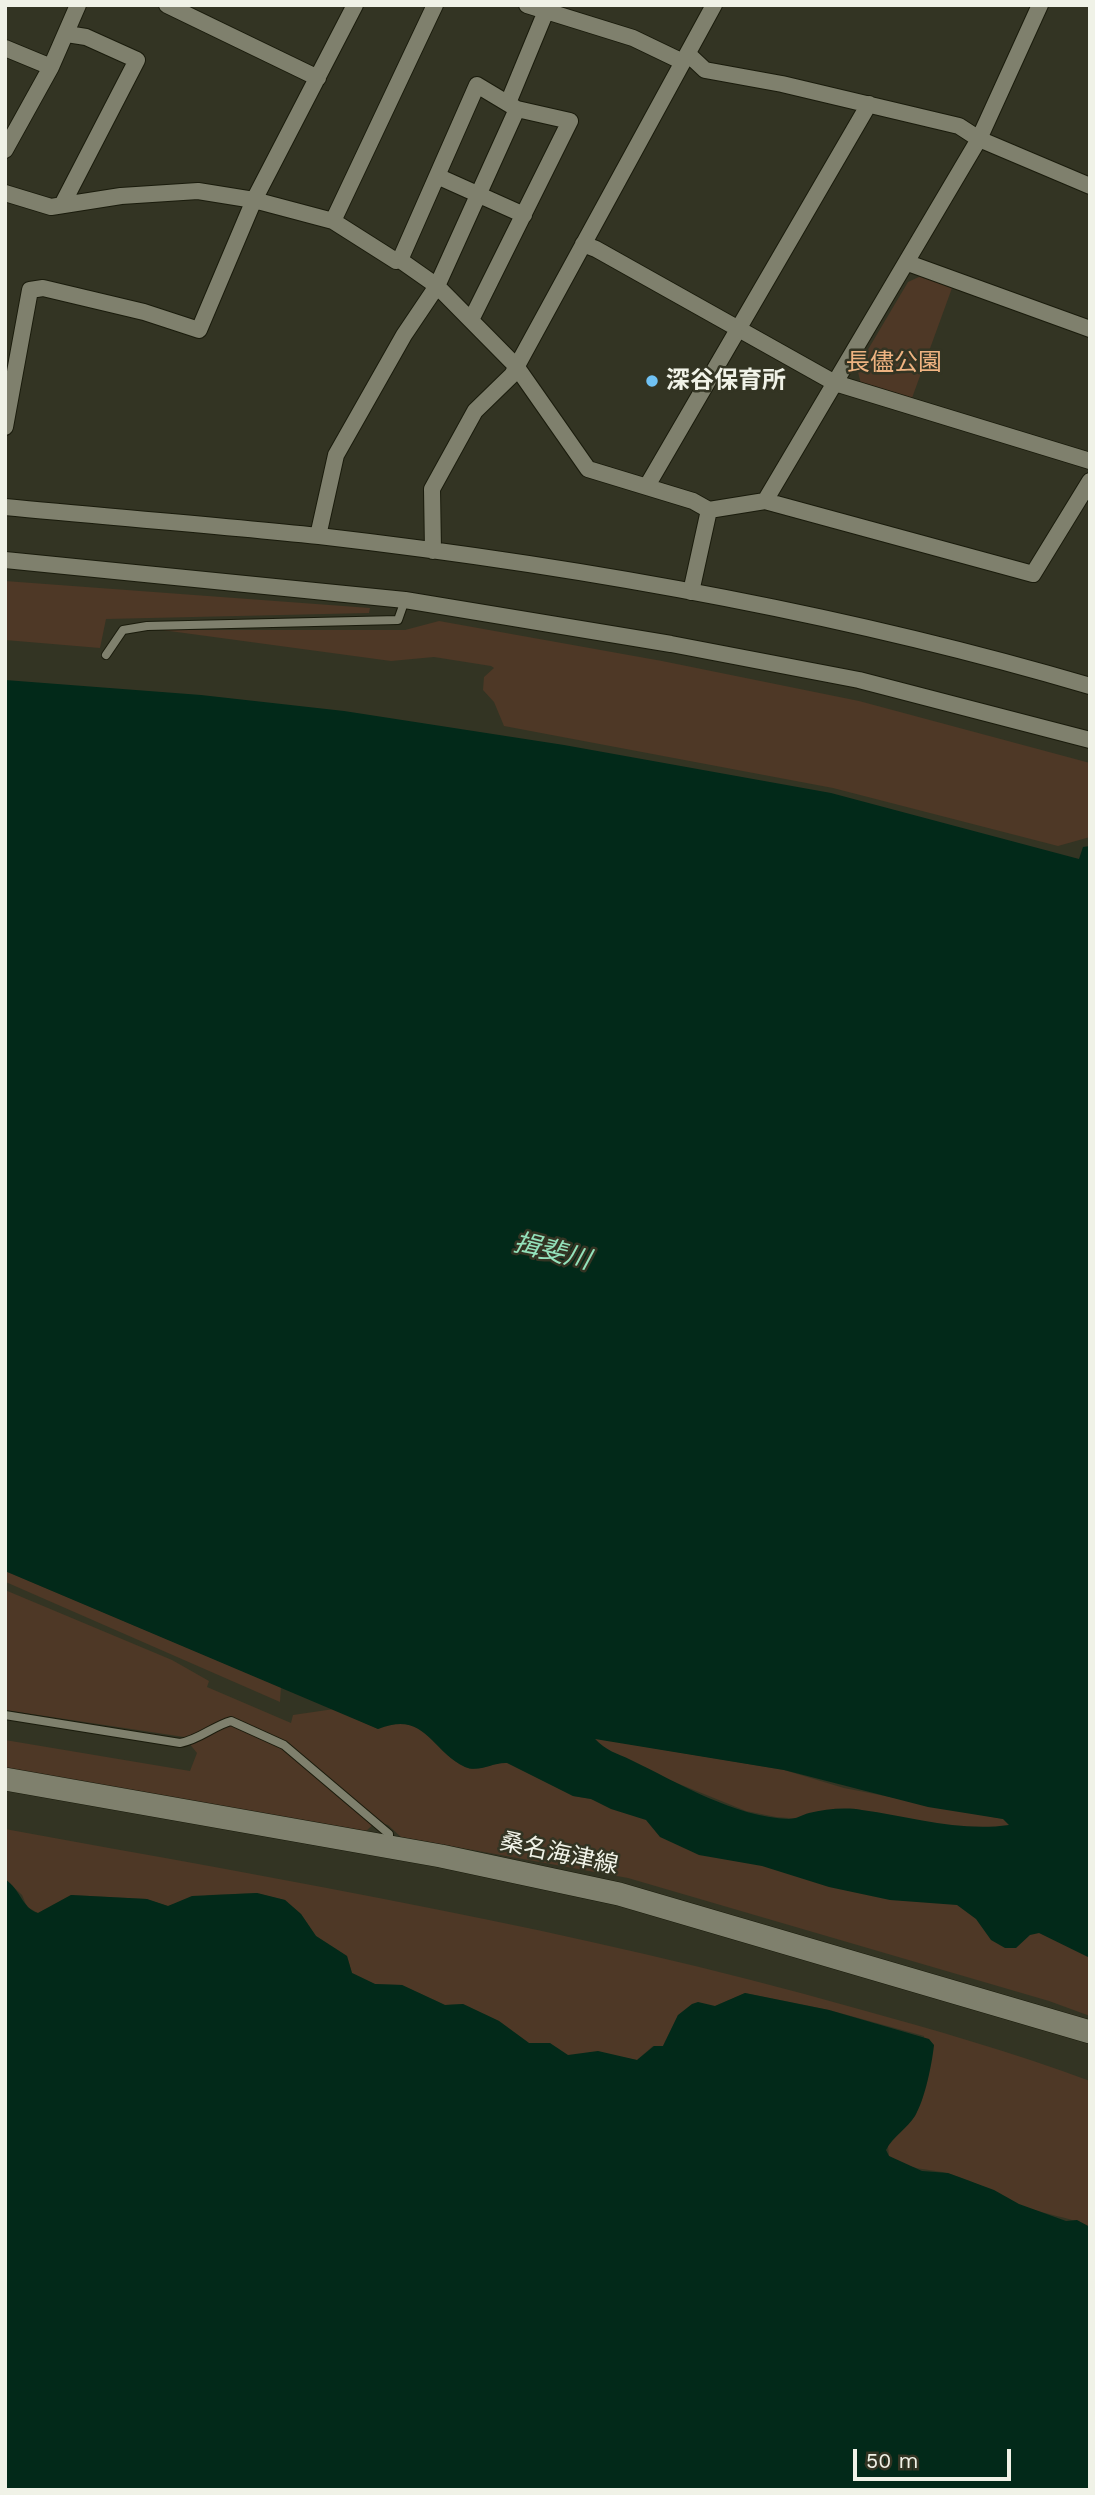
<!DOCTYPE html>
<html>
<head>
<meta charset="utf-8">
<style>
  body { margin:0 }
  #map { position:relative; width:1095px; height:2495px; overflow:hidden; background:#333423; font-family:"Work Sans",sans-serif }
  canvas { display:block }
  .frame { position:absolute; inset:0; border:7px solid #f0f2e7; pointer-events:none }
  .scale { position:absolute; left:853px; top:2449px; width:158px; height:32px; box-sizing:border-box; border:4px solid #f0f2e7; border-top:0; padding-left:9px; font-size:21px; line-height:24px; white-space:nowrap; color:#f0f2e7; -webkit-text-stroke:5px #333423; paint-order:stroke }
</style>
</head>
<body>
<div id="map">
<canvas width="1095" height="2495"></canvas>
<div class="frame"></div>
<div class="scale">50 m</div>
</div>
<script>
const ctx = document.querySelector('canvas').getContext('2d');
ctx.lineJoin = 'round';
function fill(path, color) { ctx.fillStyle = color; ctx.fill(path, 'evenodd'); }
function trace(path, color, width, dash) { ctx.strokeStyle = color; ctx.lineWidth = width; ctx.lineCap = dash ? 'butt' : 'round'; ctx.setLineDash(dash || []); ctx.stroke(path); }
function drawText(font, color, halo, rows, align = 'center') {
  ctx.font = font + ' "Work Sans","Noto Sans JP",sans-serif'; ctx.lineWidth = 5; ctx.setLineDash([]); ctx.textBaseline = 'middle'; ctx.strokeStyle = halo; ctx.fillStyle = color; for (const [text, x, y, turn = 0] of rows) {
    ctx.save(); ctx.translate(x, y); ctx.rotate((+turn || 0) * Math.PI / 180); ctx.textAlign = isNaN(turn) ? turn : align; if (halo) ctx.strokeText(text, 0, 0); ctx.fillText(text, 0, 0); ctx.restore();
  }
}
fill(new Path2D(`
  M 921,276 L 952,288 L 912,398 L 861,384 L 857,368 L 908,282 Z
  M 5,581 L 370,608 L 369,613 L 106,619 L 100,648 L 5,640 Z
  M 439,621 L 662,661 L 859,701 L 1090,763 L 1090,837 L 1058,846 L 833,788 L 504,726 L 494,702 L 483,690 L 484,677 L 494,668 L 491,666 L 434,657 L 391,661 L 162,630 L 405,630 Z
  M 5,1571 L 281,1687 L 280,1702 L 8,1583 L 5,1582 Z
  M 5,1590 L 172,1660 L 209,1681 L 207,1687 L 291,1723 L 293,1715 L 334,1709 L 378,1729 C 425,1710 430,1749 465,1767 C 479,1773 493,1762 507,1762 L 573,1796 L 591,1799 L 931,1898 L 1090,1936 L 1090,2016 L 1049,2001 L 628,1878 L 401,1837 L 388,1825 L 376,1822 L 366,1831 L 5,1768 L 5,1740 L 190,1771 L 197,1753 L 184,1737 L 5,1710 Z
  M 594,1738 L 784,1770 L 844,1788 L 1003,1819 L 1049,1837 L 776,1817 L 746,1811 L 657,1775 L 608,1751 Z
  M 5,1829 C 290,1881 576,1929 855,2008 C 934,2030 1013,2052 1090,2081 L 1090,2227 C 1071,2217 1041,2214 1019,2205 C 996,2194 975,2181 950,2174 C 929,2168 907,2171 889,2156 L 888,2146 L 916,2114 L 926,2083 L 924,2036 L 829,2010 L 745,1993 L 715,2006 L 678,2015 L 663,2046 L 653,2046 L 637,2060 L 591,2052 L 577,2057 L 563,2054 L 529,2043 L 499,2021 L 463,2004 L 445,2005 L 402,1985 L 375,1984 L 352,1973 L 347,1956 L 316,1936 L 301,1914 L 285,1900 L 257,1893 L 209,1895 L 168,1906 L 146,1899 L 71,1895 L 38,1913 L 27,1907 L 22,1895 L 5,1879 Z`), '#4e3826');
fill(new Path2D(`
  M 5,680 L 201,695 L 344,711 L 564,745 L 831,793 L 1079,859 L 1083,847 L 1090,846 L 1090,1958 L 1039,1933 L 1030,1935 L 1016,1948 L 1005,1948 L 991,1940 L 976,1919 L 957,1905 L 890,1900 L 829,1887 L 762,1866 L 699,1855 L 660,1837 L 646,1820 L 611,1809 L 591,1799 L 573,1796 L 507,1763 C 493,1762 479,1773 465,1767 C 430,1750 425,1710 378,1729 L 5,1571 ZM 595,1739 L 784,1770 L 928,1807 L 1003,1819 L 1009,1825 C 959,1832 912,1817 862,1810 C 846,1807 825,1809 809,1813 C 802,1815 796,1819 789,1819 C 734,1817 679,1783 631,1760 C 617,1753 606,1751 595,1739 Z
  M 5,1879 C 21,1890 22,1908 38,1913 L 71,1895 L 147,1899 L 168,1906 L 192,1896 L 257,1893 L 285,1900 L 301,1914 L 316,1936 L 347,1956 L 352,1973 L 375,1984 L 402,1985 L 445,2005 L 463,2004 L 499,2021 L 529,2043 L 550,2043 L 568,2055 L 598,2051 L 637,2060 L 654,2046 L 663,2046 L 678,2015 L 692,2004 L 698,2002 L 715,2006 L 745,1993 L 829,2010 L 929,2039 L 934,2045 C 932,2064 925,2099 915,2116 C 907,2129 893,2136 886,2150 L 889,2156 L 922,2171 L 948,2173 L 994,2190 L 1019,2204 L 1066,2221 L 1077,2220 L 1090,2227 L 1090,2490 L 5,2490 Z`), '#022919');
const lane = new Path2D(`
  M 106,655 L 123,630 L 147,626 L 398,620 L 405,600
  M 5,1715 L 180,1743 C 199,1740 213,1726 231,1721 L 284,1745 L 389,1834 L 389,1844`);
const street = new Path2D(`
  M 167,5 L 318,78
  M 527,5 L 633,38 L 683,62
  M 5,48 L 51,67
  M 688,54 L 705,70 L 782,84 L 959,126 L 979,139 L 1090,186
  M 508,103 L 546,11
  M 5,150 L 51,67 L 78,5
  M 437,176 L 524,215
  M 5,193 L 51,207 L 121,196 L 198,191 L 254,200 L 333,221 L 396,261 L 400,260 L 437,286 L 516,366 L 588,469 L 693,501 L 709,510 L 765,501 L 979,139 L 1040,5
  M 62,205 L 137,60 L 86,37 L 67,34
  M 333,221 L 435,5
  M 583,244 L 596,249 L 835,383 L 1090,461
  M 400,260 L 477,85 L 517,109 L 570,121 L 471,320
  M 908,263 L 1090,329
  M 5,427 L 30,290 L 43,288 L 144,312 L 199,330 L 254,200 L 355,5
  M 647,486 L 869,104
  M 765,501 L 1033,574 L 1090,481
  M 5,507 C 110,517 215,525 319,536 C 579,566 839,612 1090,686
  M 318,536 L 336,455 L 404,335 L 437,286 L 517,109
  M 433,551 L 432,489 L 475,411 L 512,375 L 714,5
  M 5,560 L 405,600 L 671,644 L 859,680 L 1090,740
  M 691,592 L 709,510`);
const secondary = new Path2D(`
  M 5,1779 L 441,1856 L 619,1894 L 1090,2032`);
trace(lane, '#1a1b0c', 10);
trace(street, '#1a1b0c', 18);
trace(secondary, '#1a1b0c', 24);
trace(lane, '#7f806d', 8);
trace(street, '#7f806d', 16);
trace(secondary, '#7f806d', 23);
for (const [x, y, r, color] of [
  [652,381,7,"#70c2f4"]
]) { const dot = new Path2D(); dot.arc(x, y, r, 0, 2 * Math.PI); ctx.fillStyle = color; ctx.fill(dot); trace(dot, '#333423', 2.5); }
drawText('24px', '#efb381', '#333423', [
  ["長儘公園",894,363]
]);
drawText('bold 24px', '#f0f2e7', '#333423', [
  ["深谷保育所",666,381]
], 'left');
drawText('24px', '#f0f2e7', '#333423', [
  ["桑名海津線",559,1854,12]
]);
drawText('italic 26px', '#94e2bb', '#333423', [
  ["揖斐川",552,1252,14]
]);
</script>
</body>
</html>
